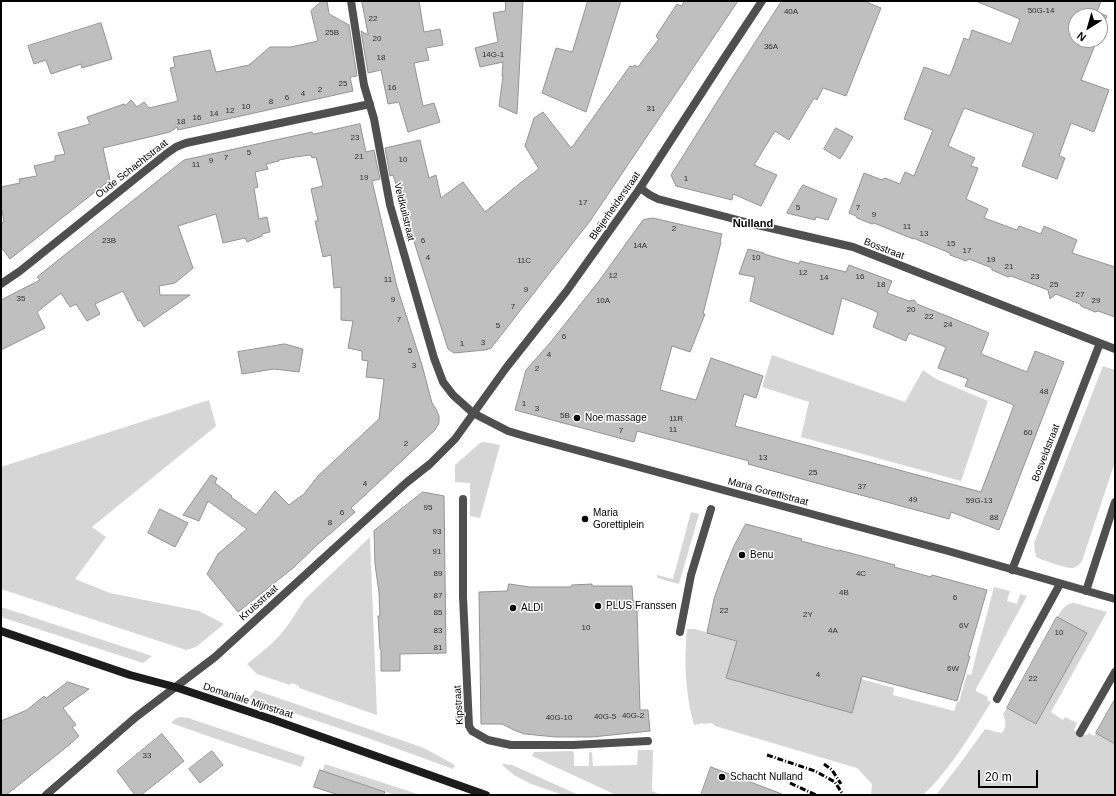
<!DOCTYPE html>
<html>
<head>
<meta charset="utf-8">
<style>
  body { margin:0 }
  #map { position:relative; width:1116px; height:796px; overflow:hidden; background:#fff; font-family:Helvetica,sans-serif }
  canvas { display:block }
  .frame { position:absolute; inset:0; border:2px solid #000; pointer-events:none }
  .north { position:absolute; left:1068px; top:8px; width:40px; height:40px; box-sizing:border-box; background:#fff; border:1px solid #999; border-radius:50%; rotate:217deg; font-size:11px; font-weight:700; line-height:16px; text-align:center; color:#000 }
  .north::after { content:''; display:block; margin:auto; width:14px; height:18px; background:#000; clip-path:polygon(50% 0,100% 100%,50% 72%,0 100%) }
  .scale { position:absolute; left:978px; top:770px; width:60px; height:18px; box-sizing:border-box; border:2px solid #000; border-top:0; padding-left:5px; font-size:12px; line-height:14px; white-space:nowrap; color:#000; -webkit-text-stroke:3px #fff; paint-order:stroke }
</style>
</head>
<body>
<div id="map">
<canvas width="1116" height="796"></canvas>
<div class="frame"></div>
<div class="north">N</div>
<div class="scale">20 m</div>
</div>
<script>
const ctx = document.querySelector('canvas').getContext('2d');
ctx.lineJoin = 'round';
function fill(path, color) { ctx.fillStyle = color; ctx.fill(path, 'evenodd'); }
function trace(path, color, width, dash) { ctx.strokeStyle = color; ctx.lineWidth = width; ctx.lineCap = dash ? 'butt' : 'round'; ctx.setLineDash(dash || []); ctx.stroke(path); }
function drawText(font, color, halo, rows, align = 'center') {
  ctx.font = font + ' Helvetica,sans-serif'; ctx.lineWidth = 3; ctx.setLineDash([]); ctx.textBaseline = 'middle'; ctx.strokeStyle = halo; ctx.fillStyle = color; for (const [text, x, y, turn = 0] of rows) {
    ctx.save(); ctx.translate(x, y); ctx.rotate((+turn || 0) * Math.PI / 180); ctx.textAlign = isNaN(turn) ? turn : align; if (halo) ctx.strokeText(text, 0, 0); ctx.fillText(text, 0, 0); ctx.restore();
  }
}
fill(new Path2D(`
  M 772,355 L 905,402 L 923,370 L 936,379 L 988,401 L 961,481 L 801,437 L 809,402 L 762,387 Z
  M 1103,366 L 1115,370 L 1115,462 L 1082,561 C 1080,564 1076,568 1072,568 C 1065,568 1042,560 1036,557 L 1034,543 Z
  M 209,400 L 216,426 L 92,527 L 106,537 L 75,579 L 110,593 L 199,611 L 224,624 L 196,647 L 186,650 L 1,589 L 1,467 Z
  M 484,442 L 500,445 L 480,518 L 470,516 L 470,483 L 455,482 L 455,465 L 480,443 Z
  M 691,512 L 699,514 L 679,584 L 657,578 L 657,575 L 673,579 Z
  M 370,537 L 377,715 L 299,688 L 299,686 L 292,683 L 290,685 L 257,674 L 247,664 L 269,646 L 281,634 L 290,622 L 305,599 Z
  M 994,587 L 1010,591 L 1007,601 L 1017,604 L 1020,594 L 1027,596 L 976,689 L 976,691 L 988,697 L 987,700 L 991,702 C 972,733 949,771 923,795 L 871,795 L 872,784 L 857,768 L 715,726 L 712,723 L 703,724 L 703,723 L 694,725 C 685,692 684,662 687,629 L 695,629 L 737,641 L 727,677 L 852,712 L 861,679 L 894,688 L 893,695 L 954,711 L 957,702 L 959,702 L 967,674 L 971,675 Z
  M 1074,603 L 1107,612 L 1051,712 L 1063,720 L 1065,717 L 1077,723 L 1074,730 L 1083,735 L 1087,735 L 1089,733 L 1094,736 L 1096,733 L 1115,744 L 1115,795 L 936,795 L 959,765 L 985,729 L 997,732 L 1002,733 C 1007,726 1006,722 1003,714 L 1007,708 L 1036,724 L 1087,634 L 1057,617 C 1062,610 1064,604 1074,603 Z
  M 1,607 L 152,656 L 143,663 L 1,617 Z
  M 255,690 L 424,748 L 455,765 L 453,769 L 368,738 L 249,698 Z
  M 180,717 L 189,718 L 191,719 L 305,757 L 301,767 L 225,742 L 171,723 L 175,719 Z
  M 638,750 L 653,750 L 652,791 L 662,795 L 616,795 L 532,756 L 534,752 L 572,751 L 574,753 L 574,766 L 589,766 L 589,753 L 590,751 L 592,753 L 593,766 L 637,765 Z
  M 325,764 L 421,795 L 395,795 L 322,771 Z
  M 504,764 L 512,765 L 579,795 L 563,795 L 531,784 L 514,775 L 502,765 Z`), '#d6d6d6');
const building = new Path2D(`
  M 322,1 L 327,1 L 329,14 L 349,25 L 357,76 L 350,77 L 353,91 L 178,130 L 177,127 L 170,132 L 103,148 L 110,180 L 10,259 L 1,247 L 1,223 L 4,222 L 1,204 L 1,187 L 20,183 L 19,179 L 37,176 L 34,166 L 55,161 L 55,156 L 65,154 L 58,133 L 90,124 L 87,117 L 124,104 L 125,106 L 131,100 L 137,107 L 144,102 L 149,108 L 178,101 L 170,68 L 175,67 L 173,57 L 210,50 L 216,72 L 249,65 L 270,47 L 291,47 L 318,41 L 311,11 Z
  M 362,1 L 419,1 L 424,32 L 440,29 L 443,45 L 426,48 L 429,60 L 414,63 L 423,106 L 434,103 L 440,122 L 408,132 L 399,102 L 388,104 L 381,70 L 368,73 L 361,31 L 368,35 Z
  M 506,1 L 523,1 L 517,114 L 499,106 L 503,76 L 502,76 L 503,62 L 480,67 L 475,48 L 498,42 L 493,13 L 505,11 Z
  M 588,1 L 621,1 L 586,112 L 542,93 L 556,48 L 572,52 Z
  M 685,1 L 738,1 L 590,221 L 491,348 L 485,350 L 454,353 L 448,349 L 393,175 L 390,176 L 385,148 L 420,140 L 429,178 L 436,175 L 441,198 L 463,182 L 485,212 L 524,180 L 539,169 L 525,146 L 534,118 L 543,112 L 571,148 L 573,146 L 630,66 L 633,67 L 635,65 L 638,67 L 659,39 L 656,36 L 677,4 L 681,6 Z
  M 782,1 L 864,1 L 881,8 L 846,96 L 823,88 L 817,100 L 814,98 L 789,140 L 775,131 L 754,165 L 777,175 L 761,206 L 733,194 L 732,200 L 676,186 L 671,175 L 727,86 Z
  M 978,1 L 1101,1 L 1097,12 L 1107,16 L 1100,33 L 1100,16 L 1076,16 L 1076,40 L 1097,40 L 1081,80 L 1109,90 L 1094,132 L 1071,123 L 1059,156 L 1065,158 L 1057,179 L 1022,166 L 1034,133 L 964,108 L 948,146 L 975,158 L 971,166 L 978,168 L 966,199 L 988,209 L 984,218 L 1017,230 L 1019,226 L 1041,234 L 1044,226 L 1077,240 L 1072,253 L 1115,267 L 1115,317 L 1098,311 L 1095,312 L 1081,306 L 1080,304 L 1056,294 L 1050,299 L 1048,290 L 1011,276 L 1008,277 L 992,270 L 992,268 L 969,259 L 966,261 L 950,255 L 950,253 L 913,238 L 913,239 L 874,223 L 872,224 L 857,218 L 856,216 L 849,213 L 864,173 L 882,180 L 885,178 L 900,184 L 905,172 L 914,176 L 933,130 L 904,119 L 924,67 L 950,76 L 964,38 L 969,40 L 972,30 L 1011,44 L 1020,19 L 978,2 Z
  M 101,23 L 112,59 L 82,68 L 81,64 L 51,74 L 46,60 L 34,64 L 28,46 Z
  M 360,124 L 366,152 L 374,150 L 380,179 L 372,181 L 397,287 L 422,365 L 432,403 L 436,409 L 439,416 L 439,423 L 435,430 L 351,508 L 355,512 L 317,545 L 293,568 L 238,612 L 207,574 L 218,554 L 247,529 L 208,501 L 199,521 L 183,515 L 211,475 L 217,478 L 215,483 L 232,496 L 231,497 L 256,515 L 275,491 L 289,505 L 304,494 L 318,476 L 379,419 L 384,379 L 366,377 L 368,361 L 362,360 L 362,351 L 348,348 L 353,321 L 341,320 L 341,287 L 334,288 L 331,255 L 323,257 L 315,221 L 318,221 L 311,189 L 323,186 L 316,157 L 312,158 L 311,155 L 295,157 L 279,160 L 279,161 L 266,164 L 268,169 L 255,172 L 258,187 L 254,188 L 259,219 L 267,217 L 270,232 L 262,234 L 262,236 L 247,242 L 245,238 L 223,243 L 216,214 L 178,226 L 193,268 L 175,283 L 159,286 L 160,295 L 190,295 L 144,327 L 140,320 L 138,321 L 123,291 L 95,304 L 100,314 L 87,321 L 76,304 L 70,307 L 61,293 L 37,312 L 45,328 L 1,350 L 1,300 L 40,280 L 37,277 L 184,160 L 312,132 L 313,134 Z
  M 836,128 L 853,137 L 840,159 L 824,149 Z
  M 803,185 L 837,199 L 828,220 L 816,217 L 815,220 L 787,213 Z
  M 653,218 L 722,234 L 720,242 L 721,242 L 703,314 L 705,314 L 690,352 L 672,346 L 660,390 L 696,400 L 711,358 L 763,376 L 756,398 L 744,394 L 735,426 L 981,492 L 1014,405 L 965,386 L 968,379 L 938,368 L 946,347 L 909,333 L 906,341 L 873,327 L 878,313 L 873,310 L 842,298 L 833,335 L 750,301 L 755,277 L 739,274 L 748,249 L 764,253 L 764,254 L 799,264 L 800,261 L 846,272 L 849,265 L 892,281 L 887,293 L 909,301 L 914,300 L 917,304 L 989,333 L 981,354 L 1027,372 L 1035,351 L 1064,362 L 999,530 L 951,512 L 949,519 L 798,478 L 748,464 L 749,461 L 637,431 L 634,442 L 515,410 L 526,370 L 550,343 L 599,281 L 643,220 Z
  M 285,344 L 303,349 L 299,372 L 274,369 L 242,374 L 238,352 Z
  M 423,492 L 444,496 L 446,653 L 400,654 L 400,671 L 381,671 L 381,650 L 380,649 L 378,616 L 380,616 L 379,593 L 375,564 L 374,531 Z
  M 160,509 L 188,523 L 175,547 L 148,533 Z
  M 746,524 L 802,539 L 801,541 L 839,551 L 839,550 L 895,565 L 894,567 L 931,577 L 932,575 L 987,590 L 968,656 L 970,656 L 957,701 L 862,676 L 852,713 L 726,678 L 737,641 L 707,633 L 714,599 L 723,573 L 734,546 Z
  M 509,584 L 530,587 L 571,587 L 572,585 L 592,584 L 592,586 L 632,586 L 633,601 L 636,601 L 636,610 L 637,610 L 640,710 L 648,710 L 650,731 L 592,737 L 556,737 L 525,734 L 516,731 L 502,724 L 481,724 L 479,592 L 507,591 Z
  M 1057,617 L 1087,633 L 1036,724 L 1007,708 Z
  M 68,682 L 89,689 L 63,708 L 76,725 L 72,727 L 79,736 L 69,745 L 6,795 L 1,795 L 1,721 L 27,710 L 44,696 L 46,698 Z
  M 1115,699 L 1115,744 L 1096,733 Z
  M 162,734 L 184,761 L 141,795 L 135,795 L 117,771 Z
  M 212,751 L 223,765 L 200,783 L 189,769 Z
  M 711,767 L 782,794 L 781,795 L 701,795 Z
  M 320,770 L 385,792 L 384,795 L 339,795 L 314,787 Z`);
fill(building, '#bfbfbf');
trace(building, '#939393', 1);
trace(new Path2D(`
  M 680,632 L 691,575 L 711,509`), '#4f4f4f', 8);
trace(new Path2D(`
  M 351,1 L 364,85 L 374,119 L 390,205 L 434,358 L 443,382 L 453,395 L 473,413 L 508,431 L 528,437 L 948,551 L 1115,599
  M 640,188 L 650,195 L 658,199 L 753,224 L 853,247 L 1115,349
  M 1,284 L 20,271 L 166,154 L 176,147 L 186,143 L 370,104
  M 463,499 L 463,597 L 469,726 L 472,731 L 488,740 L 511,745 L 573,745 L 648,741
  M 1012,570 L 1100,343
  M 1086,591 L 1115,502
  M 997,699 L 1060,584
  M 1080,733 L 1115,672`), '#4f4f4f', 8);
trace(new Path2D(`
  M 46,795 L 136,717 L 215,657 L 406,483 L 430,464 L 455,439 L 506,368 L 566,292 L 640,188 L 723,60 L 762,1`), '#4f4f4f', 8);
trace(new Path2D(`
  M 1,631 L 130,675 L 175,687 L 274,720 L 486,795`), '#1c1c1c', 8);
trace(new Path2D(`
  M 767,755 L 815,771 L 835,782 L 843,795
  M 824,764 L 832,770 L 841,784
  M 790,783 L 816,795`), '#000', 3, [6, 2, 1, 2]);
for (const [x, y, r, color] of [
  [577,418,4,"#000"],
  [585,519,4,"#000"],
  [742,555,4,"#000"],
  [598,606,4,"#000"],
  [513,608,4,"#000"],
  [722,777,4,"#000"]
]) { const dot = new Path2D(); dot.arc(x, y, r, 0, 2 * Math.PI); ctx.fillStyle = color; ctx.fill(dot); trace(dot, '#fff', 1.5); }
drawText('8px', '#303030', null, [
  ["50G-14",1041,11],
  ["40A",791,12],
  ["22",373,19],
  ["25B",332,33],
  ["20",377,39],
  ["36A",771,47],
  ["14G-1",493,55],
  ["18",381,58],
  ["25",343,84],
  ["16",392,88],
  ["2",320,90],
  ["4",303,94],
  ["6",287,98],
  ["8",271,102],
  ["10",246,107],
  ["31",651,109],
  ["12",230,111],
  ["14",214,114],
  ["16",197,118],
  ["18",181,122],
  ["23",355,138],
  ["5",249,153],
  ["21",359,157],
  ["7",226,158],
  ["10",403,160],
  ["9",211,161],
  ["11",196,165],
  ["19",364,178],
  ["1",686,179],
  ["17",583,203],
  ["5",798,208],
  ["7",858,208],
  ["9",874,215],
  ["11",907,227],
  ["2",674,229],
  ["13",924,234],
  ["23B",109,241],
  ["6",423,241],
  ["15",951,244],
  ["14A",640,246],
  ["17",967,251],
  ["4",428,258],
  ["10",756,258],
  ["19",991,260],
  ["11C",524,261],
  ["21",1009,267],
  ["12",803,273],
  ["12",613,276],
  ["16",860,277],
  ["23",1035,277],
  ["14",824,278],
  ["11",388,280],
  ["18",881,285],
  ["25",1054,285],
  ["9",526,290],
  ["27",1080,295],
  ["35",21,299],
  ["9",393,300],
  ["10A",603,301],
  ["29",1096,301],
  ["7",513,307],
  ["20",911,310],
  ["22",929,317],
  ["7",399,320],
  ["24",948,325],
  ["5",498,326],
  ["6",564,337],
  ["3",483,343],
  ["1",462,344],
  ["5",410,351],
  ["4",549,355],
  ["3",414,366],
  ["2",537,369],
  ["48",1044,392],
  ["1",524,404],
  ["3",537,409],
  ["5B",565,416],
  ["11R",676,419],
  ["11",673,430],
  ["7",621,431],
  ["60",1028,433],
  ["2",406,444],
  ["13",763,458],
  ["25",813,473],
  ["4",365,484],
  ["37",862,487],
  ["49",913,500],
  ["59G-13",979,501],
  ["95",428,508],
  ["6",342,513],
  ["88",994,518],
  ["8",330,523],
  ["93",437,532],
  ["91",437,552],
  ["89",438,574],
  ["4C",861,574],
  ["4B",844,593],
  ["87",438,596],
  ["6",955,598],
  ["22",724,611],
  ["85",438,613],
  ["2Y",808,615],
  ["6V",964,626],
  ["10",586,628],
  ["83",438,631],
  ["4A",833,631],
  ["10",1059,633],
  ["81",438,648],
  ["6W",953,669],
  ["4",818,675],
  ["22",1033,679],
  ["40G-2",633,716],
  ["40G-5",605,717],
  ["40G-10",559,718],
  ["33",147,756]
]);
drawText('10px', '#000', '#fff', [
  ["Oude Schachtstraat",132,169,-38],
  ["Bleijerheiderstraat",615,206,-55],
  ["Veldkuilstraat",404,212,76],
  ["Bosstraat",884,249,21],
  ["Bosveldstraat",1046,453,-69],
  ["Maria Gorettistraat",768,492,15],
  ["Kruisstraat",259,603,-42],
  ["Domaniale Mijnstraat",248,701,18],
  ["Kipstraat",459,705,-94]
]);
drawText('10px', '#000', '#fff', [
  ["Noe massage",585,418],
  ["Maria",593,513],
  ["Gorettiplein",593,525],
  ["Benu",750,555],
  ["PLUS Franssen",606,606],
  ["ALDI",521,608],
  ["Schacht Nulland",730,777]
], 'left');
drawText('bold 11px', '#000', '#fff', [
  ["Nulland",753,224]
]);
</script>
</body>
</html>
